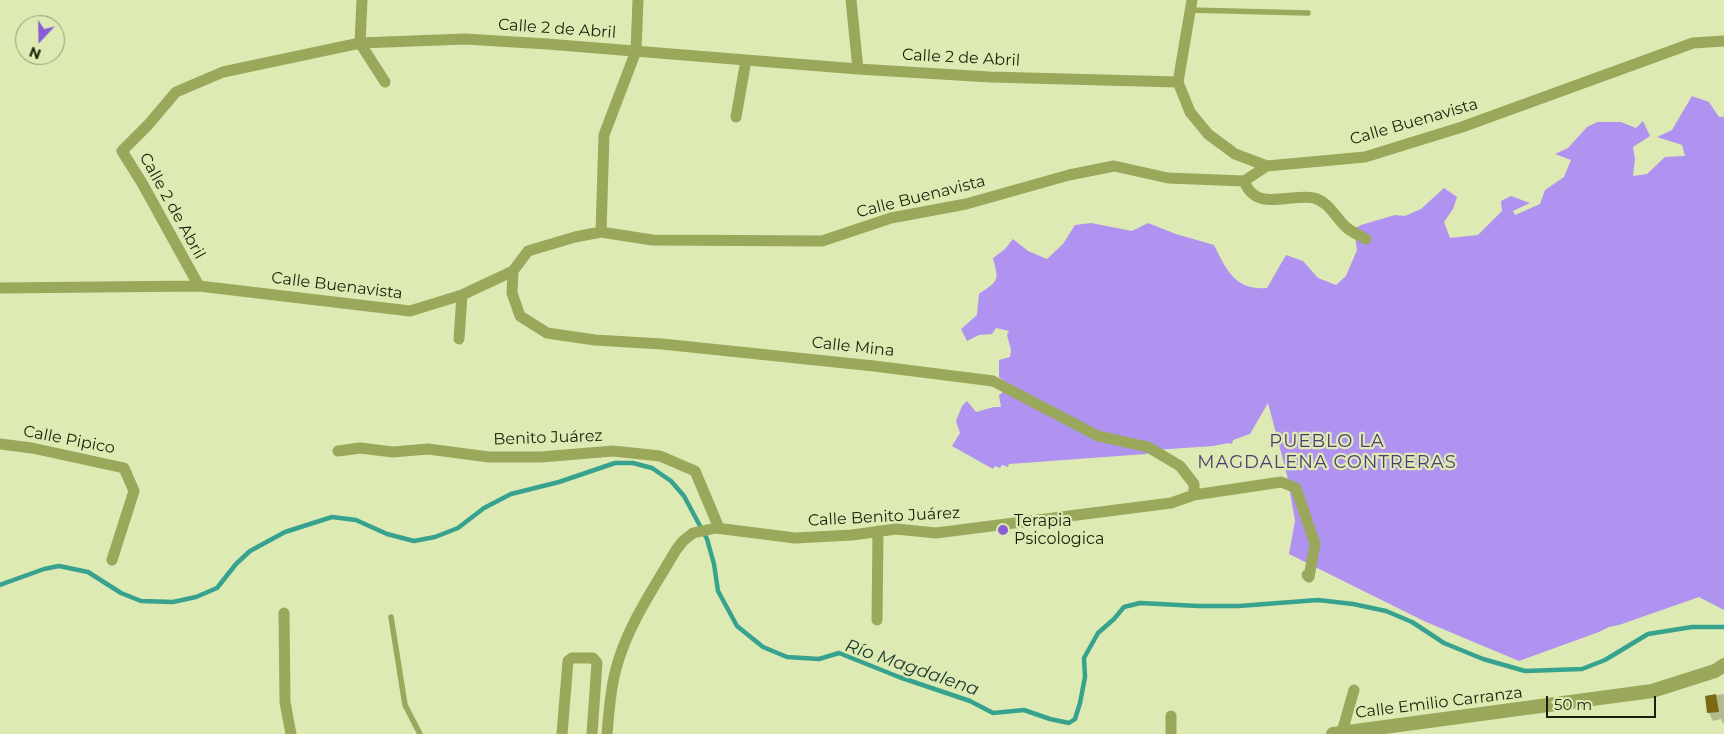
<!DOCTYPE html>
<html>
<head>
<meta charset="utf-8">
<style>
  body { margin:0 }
  #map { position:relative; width:1724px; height:734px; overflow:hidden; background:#deeab3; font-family:Montserrat,sans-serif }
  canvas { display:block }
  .north { position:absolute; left:15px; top:15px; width:50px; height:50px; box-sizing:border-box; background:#deeab3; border:1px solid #90996f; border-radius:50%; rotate:201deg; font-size:14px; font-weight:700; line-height:20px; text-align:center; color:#1c200a }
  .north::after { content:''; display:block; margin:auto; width:18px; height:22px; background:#8a5dd7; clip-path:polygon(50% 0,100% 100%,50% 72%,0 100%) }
  .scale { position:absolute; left:1546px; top:696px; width:110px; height:22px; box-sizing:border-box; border:2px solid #1c200a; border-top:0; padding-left:6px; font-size:15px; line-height:18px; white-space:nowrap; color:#1c200a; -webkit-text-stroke:4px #deeab3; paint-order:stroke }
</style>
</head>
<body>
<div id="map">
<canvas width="1724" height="734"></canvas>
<div class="north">N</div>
<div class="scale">50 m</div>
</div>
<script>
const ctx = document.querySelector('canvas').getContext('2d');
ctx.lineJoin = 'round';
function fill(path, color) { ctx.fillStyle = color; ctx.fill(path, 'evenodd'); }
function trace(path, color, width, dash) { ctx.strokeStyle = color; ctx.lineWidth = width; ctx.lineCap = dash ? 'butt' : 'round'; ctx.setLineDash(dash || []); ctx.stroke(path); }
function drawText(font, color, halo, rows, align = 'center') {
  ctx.font = font + ' Montserrat,sans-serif'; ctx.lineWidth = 4.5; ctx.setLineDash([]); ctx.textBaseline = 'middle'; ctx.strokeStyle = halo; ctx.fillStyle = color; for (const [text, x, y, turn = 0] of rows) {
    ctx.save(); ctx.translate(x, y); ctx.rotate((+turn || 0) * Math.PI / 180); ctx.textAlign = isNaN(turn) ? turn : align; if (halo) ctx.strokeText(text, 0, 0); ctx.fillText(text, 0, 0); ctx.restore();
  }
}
fill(new Path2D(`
  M 1692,96 L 1709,102 L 1719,117 L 1724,117 L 1724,610 L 1699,597 L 1619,625 L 1609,627 L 1599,632 L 1519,661 L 1426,622 L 1289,554 L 1295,521 L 1287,475 L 1268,403 L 1250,434 L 1233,440 L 1232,444 L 1229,443 L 1213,446 L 1155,450 L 1146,454 L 1009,464 L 1008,467 L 1002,465 L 1000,468 L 995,466 L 993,469 L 952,446 L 960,433 L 956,421 L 962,406 L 967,401 L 976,412 L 994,407 L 1001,407 L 999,395 L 1011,386 L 999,377 L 999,360 L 1010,357 L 1011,350 L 1007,335 L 1009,331 L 996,328 L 992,334 L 979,335 L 967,341 L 961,329 L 977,315 L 979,294 C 999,280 999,282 993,258 L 1005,249 L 1013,239 L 1028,251 L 1047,259 L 1063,244 L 1075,225 L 1091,223 L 1132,231 L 1148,223 L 1176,234 L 1214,245 C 1226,269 1235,291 1267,288 L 1286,255 L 1303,261 L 1318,278 L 1336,285 L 1346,276 L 1357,250 L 1354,229 L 1361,225 L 1395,215 L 1405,216 L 1421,209 L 1444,188 L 1457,197 L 1453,209 L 1444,222 L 1450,238 L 1478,235 L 1502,211 L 1501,201 L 1511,196 L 1530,203 L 1513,211 L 1515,215 L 1540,204 L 1545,190 L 1564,177 L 1571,160 L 1555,154 L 1568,148 L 1587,127 L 1597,122 L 1621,122 L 1636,128 L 1643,121 L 1650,136 L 1633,147 L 1635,159 L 1633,176 L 1647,174 L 1665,157 L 1685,156 L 1682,145 L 1657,137 L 1672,130 Z`), '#b092f0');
fill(new Path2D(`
  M 1724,694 L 1724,723 L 1723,724 L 1721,719 L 1713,721 L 1709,713 L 1706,697 Z`), '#0003');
trace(new Path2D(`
  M 0,585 L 44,569 L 59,566 L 88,572 L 121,593 L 141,601 L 173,602 L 196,597 L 217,588 L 236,564 L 250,551 L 285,532 L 332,517 L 356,520 L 387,534 L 414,541 L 435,537 L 458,528 L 484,508 L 511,494 L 559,482 L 615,463 L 633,463 L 652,468 L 671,481 L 684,496 L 707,539 L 714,564 L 718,591 L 737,626 L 763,647 L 787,657 L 819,659 L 839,653 L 899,677 L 970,701 L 993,713 L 1024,710 L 1050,719 L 1069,723 L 1075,719 L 1080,703 L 1085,677 L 1084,658 L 1098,633 L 1114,619 L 1124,607 L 1140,603 L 1198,606 L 1239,606 L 1318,600 L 1353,604 L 1386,611 L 1412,622 L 1444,643 L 1483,659 L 1525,671 L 1582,669 L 1605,660 L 1648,634 L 1692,627 L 1724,627`), '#37a28e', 4.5);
fill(new Path2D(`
  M 1716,694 L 1719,712 L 1707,713 L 1705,696 Z`), '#7a6912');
trace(new Path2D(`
  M 1190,10 L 1308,13
  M 391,617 L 405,705 L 420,734`), '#9aa85b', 5.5);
trace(new Path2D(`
  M 362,0 L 360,43 L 385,82
  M 851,0 L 858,69
  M 1192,0 L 1178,82 L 1190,112 L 1208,134 L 1235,154 L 1267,166
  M 736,117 L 746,60
  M 1244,181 C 1246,186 1249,191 1253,194 C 1266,206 1297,194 1314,198 C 1329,202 1335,217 1346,227 C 1351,232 1359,235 1366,239
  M 601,232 L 604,135 L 636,51 L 638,0
  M 513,271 L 512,293 L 520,316 L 547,333 L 595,340 L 662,344 L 874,366 L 993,381 L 1098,436 L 1148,447 L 1180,466 L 1194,484 L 1194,495
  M 199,286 L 142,183 L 122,151 L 148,125 L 176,92 L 223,72 L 360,43 L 465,39 L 547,44 L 858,69 L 990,77 L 1178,82
  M 0,288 L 199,286 L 410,311 L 462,295 L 513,271 L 528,251 L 575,237 L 601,232 L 652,240 L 822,241 L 891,218 L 966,204 L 1069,175 L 1114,166 L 1168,178 L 1244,181 L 1267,166 L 1365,157 L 1462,127 L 1693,43 L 1724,41
  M 459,339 L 462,295
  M 0,444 L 32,448 L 124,468 L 134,491 L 112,560
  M 338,451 L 360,448 L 393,452 L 428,449 L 489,457 L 541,457 L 613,451 L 660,456 L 695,471 L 719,528
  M 284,613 L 285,702 L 291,734
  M 877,620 L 878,531
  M 1171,716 L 1171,734
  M 1342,732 L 1354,690
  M 562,734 L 568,661 L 572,658 L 593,658 L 597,663 L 592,734
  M 607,734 C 609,713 610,690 616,669 C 627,626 654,588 676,550 L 683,541 L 693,533 L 716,528 L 795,538 L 852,535 L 896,529 L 936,533 L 1171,503 L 1194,495 L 1281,482 L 1296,488 L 1315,544 L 1309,577 L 1307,575`), '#9aa85b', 11);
trace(new Path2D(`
  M 1333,734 L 1652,691 L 1715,671 L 1724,665`), '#9aa85b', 14);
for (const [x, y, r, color] of [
  [1003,530,6,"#8a5dd7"]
]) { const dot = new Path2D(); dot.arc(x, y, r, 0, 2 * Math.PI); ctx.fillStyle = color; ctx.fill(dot); trace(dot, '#deeab3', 2); }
drawText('16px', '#1c200a', '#deeab3', [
  ["Calle 2 de Abril",557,29,4],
  ["Calle 2 de Abril",961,58,3],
  ["Calle Buenavista",1414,122,-16],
  ["Calle Buenavista",921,197,-14],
  ["Calle 2 de Abril",172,206,61],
  ["Calle Buenavista",337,286,7],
  ["Calle Mina",853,347,6],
  ["Benito Juárez",548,438,-2],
  ["Calle Pipico",69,440,11],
  ["Calle Benito Juárez",884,517,-3],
  ["Calle Emilio Carranza",1439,703,-7]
]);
drawText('16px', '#1c200a', '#deeab3', [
  ["Terapia",1014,521],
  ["Psicologica",1014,539]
], 'left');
ctx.letterSpacing = '1px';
drawText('18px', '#4e3a76', '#deeab3', [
  ["PUEBLO LA",1327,442],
  ["MAGDALENA CONTRERAS",1327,463]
]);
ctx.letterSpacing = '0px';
drawText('italic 18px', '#193932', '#deeab3', [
  ["Río Magdalena",912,668,19]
]);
</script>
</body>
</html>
